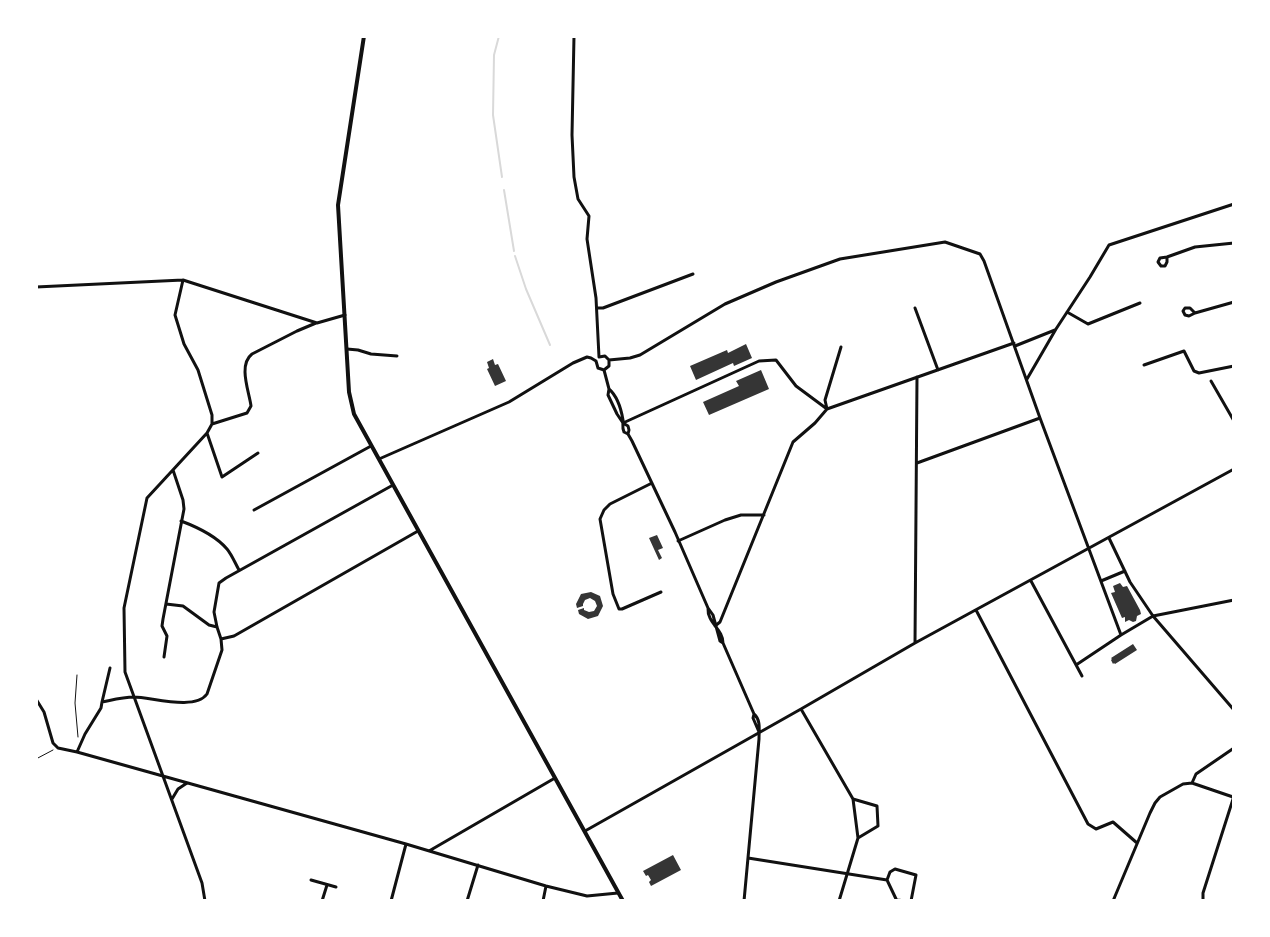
<!DOCTYPE html>
<html>
<head>
<meta charset="utf-8">
<style>
  body { margin:0 }
  #map { position:relative; width:1270px; height:937px; overflow:hidden; background:#fff; font-family:"Fira Sans Condensed",sans-serif }
  canvas { display:block }
  .frame { position:absolute; inset:0; border:38px solid #fff; pointer-events:none }
</style>
</head>
<body>
<div id="map">
<canvas width="1270" height="937"></canvas>
<div class="frame"></div>
</div>
<script>
const ctx = document.querySelector('canvas').getContext('2d');
ctx.lineJoin = 'round';
function trace(path, color, width, dash) { ctx.strokeStyle = color; ctx.lineWidth = width; ctx.lineCap = dash ? 'butt' : 'round'; ctx.setLineDash(dash || []); ctx.stroke(path); }
function fill(path, color) { ctx.fillStyle = color; ctx.fill(path, 'evenodd'); }
trace(new Path2D(`
  M 499,36 L 494,55 L 493,115 L 502,177
  M 504,190 L 514,251
  M 515,256 L 526,289 L 550,345`), '#d9d9d9', 2);
fill(new Path2D(`
  M 746,344 L 752,358 L 734,366 L 733,363 L 696,380 L 690,366 L 727,350 L 728,353 Z
  M 493,359 L 495,365 L 498,364 L 506,381 L 495,386 L 487,369 L 489,368 L 487,362 Z
  M 761,370 L 769,389 L 709,415 L 703,402 L 739,386 L 736,381 Z
  M 657,535 L 663,548 L 658,550 L 662,558 L 659,560 L 649,538 Z
  M 1120,583 L 1123,587 L 1127,586 L 1140,610 L 1141,614 L 1137,616 L 1136,621 L 1133,622 L 1129,620 L 1125,622 L 1125,617 L 1122,618 L 1111,593 L 1115,592 L 1113,586 Z
  M 591,592 L 600,596 L 603,606 L 598,616 L 588,619 L 579,614 L 578,610 L 584,608 L 584,610 L 589,612 L 594,611 L 597,606 L 595,601 L 590,598 L 585,600 L 583,604 L 583,606 L 577,608 L 576,604 L 581,594 Z
  M 1133,644 L 1137,650 L 1115,664 L 1114,663 L 1113,664 L 1111,660 L 1112,659 L 1111,658 Z
  M 673,855 L 681,870 L 651,886 L 649,882 L 651,880 L 648,875 L 646,876 L 643,871 Z`), '#353535');
trace(new Path2D(`
  M 77,675 L 75,703 L 78,737
  M 36,759 L 53,750`), '#111', 1);
trace(new Path2D(`
  M 574,36 L 572,135 L 574,177 L 578,199 L 589,216 L 587,239 L 596,298 L 599,357
  M 1167,257 L 1167,262 L 1165,266 L 1161,266 L 1158,262 L 1160,258 L 1167,257 L 1195,247 L 1234,243
  M 183,280 L 175,315 L 184,344 L 198,370 L 212,415 L 212,424 L 207,433 L 147,498 L 124,608 L 125,672 L 202,883 L 205,901
  M 36,287 L 183,280 L 317,323 L 345,315
  M 597,308 L 603,308 L 693,274
  M 915,308 L 938,370
  M 1067,312 L 1088,324 L 1140,303
  M 1195,313 L 1190,308 L 1185,308 L 1183,311 L 1185,315 L 1189,316 L 1195,313 L 1234,302
  M 1015,346 L 1055,330
  M 347,349 L 358,350 L 371,354 L 397,356
  M 599,357 L 605,356 L 609,360
  M 609,360 L 630,358 L 640,355 L 725,304 L 776,282 L 840,259 L 945,242 L 980,254 L 984,261 L 1040,418 L 1121,635
  M 596,361 L 598,368 L 604,370
  M 1144,365 L 1184,351 L 1194,371 L 1199,373 L 1234,366
  M 604,370 L 609,389 L 608,395 L 617,414 L 623,423 L 628,426 L 629,430 L 628,434
  M 604,370 L 609,366 L 609,360
  M 1027,379 L 1056,329 L 1090,277 L 1109,245 L 1234,204
  M 1211,381 L 1234,421
  M 609,389 C 617,396 621,408 623,420 C 623,425 622,428 624,432 L 628,434 L 632,441 L 675,532 L 708,608 L 713,615 L 720,641 L 723,643
  M 623,423 L 759,361 L 776,360 L 796,386 L 827,409 L 1014,343
  M 212,424 L 247,413 L 251,406 C 249,391 238,365 252,354 L 297,331 L 316,323
  M 207,433 L 222,477 L 258,453
  M 379,459 L 509,402 L 573,363 L 587,357 L 591,358 L 596,361
  M 917,463 L 1040,418
  M 652,483 L 610,504 L 604,510 L 600,519 L 613,594 L 619,609 L 622,609 L 661,592
  M 254,510 L 371,446
  M 181,521 C 197,527 216,536 227,549 C 232,555 235,563 239,570
  M 1109,538 L 1130,582 L 1153,616 L 1234,710
  M 678,541 L 725,520 L 741,515 L 764,515
  M 1031,581 L 1082,676
  M 1101,581 L 1125,571
  M 166,604 L 183,606 L 209,625 L 217,627
  M 708,608 C 707,623 723,629 723,643 L 754,714 C 761,720 759,730 759,739 L 744,901
  M 976,610 C 1013,682 1051,752 1088,824 L 1096,829 L 1113,822 L 1137,843
  M 715,626 L 720,622 L 793,442 L 815,423 L 827,409 L 825,400 L 841,347
  M 221,639 L 234,636 L 418,531
  M 915,643 L 917,377
  M 164,657 L 167,636 L 162,626 L 163,619 L 184,509 L 183,500 L 173,470
  M 1076,665 L 1121,635 L 1153,616 L 1234,600
  M 36,699 L 44,712 L 53,743 L 58,748 L 77,752 L 406,844 L 546,886 L 587,896 L 618,893
  M 102,702 L 110,668
  M 801,709 L 853,799 L 858,838 L 839,901
  M 754,714 L 753,718 L 759,732
  M 77,752 L 85,734 L 101,708 L 102,702 C 112,700 123,697 134,697 C 151,697 195,711 207,694 L 222,650 L 221,639 L 217,627 L 214,612 L 219,583 L 226,578 L 393,485
  M 1192,783 L 1196,774 L 1234,748
  M 172,799 L 178,789 L 187,783
  M 853,799 L 877,806 L 878,826 L 858,838
  M 585,831 L 801,709 L 915,643 L 1234,469
  M 429,851 L 555,778
  M 748,858 L 887,880 L 897,901
  M 311,880 L 336,887
  M 887,880 L 890,872 L 895,869 L 916,875 L 911,901
  M 897,900 L 906,901
  M 322,901 L 327,885
  M 391,901 L 406,844
  M 467,901 L 478,865
  M 543,901 L 546,886
  M 1113,901 L 1150,813 L 1155,803 L 1160,797 L 1183,784 L 1192,783 L 1233,797
  M 1203,901 L 1203,893 L 1234,796`), '#111', 3);
trace(new Path2D(`
  M 364,36 L 338,205 L 349,392 L 354,414 L 623,901`), '#111', 4);
</script>
</body>
</html>
